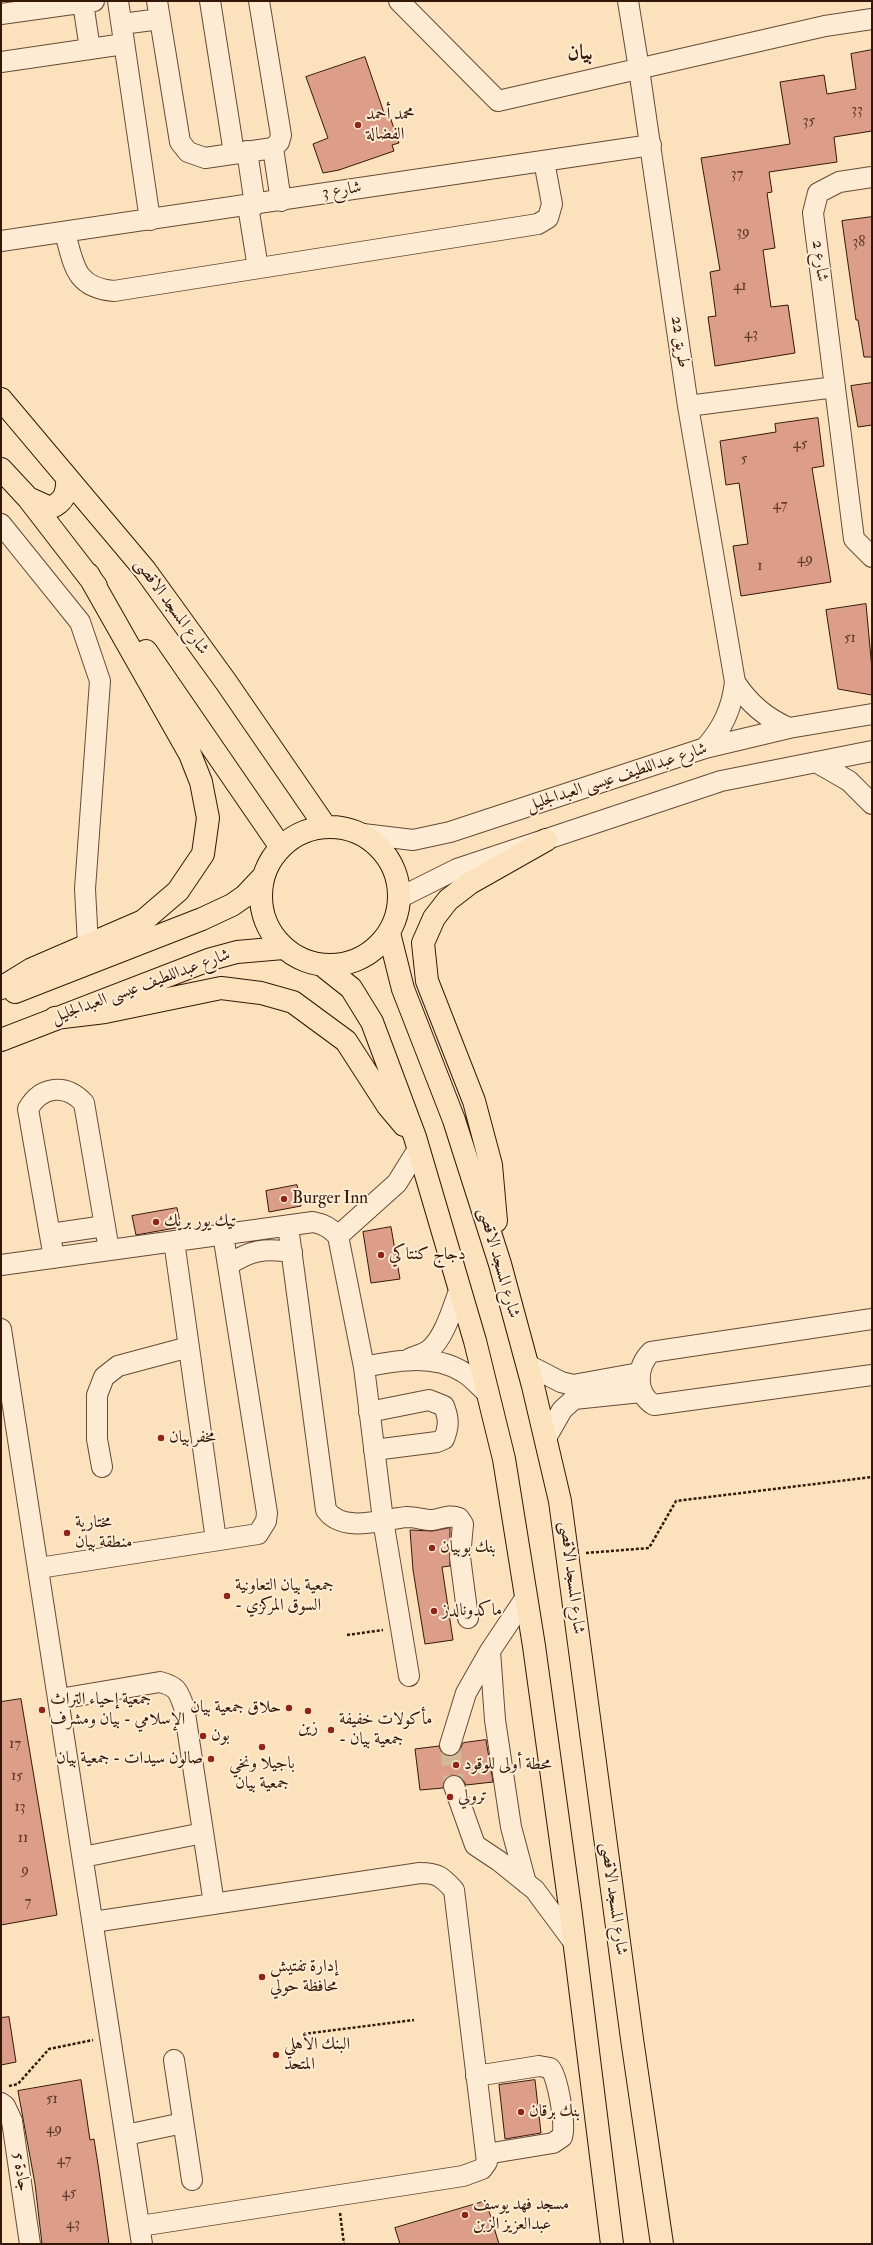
<!DOCTYPE html>
<html>
<head>
<meta charset="utf-8">
<style>
  body { margin:0 }
  #map { position:relative; width:873px; height:2245px; overflow:hidden; background:#fce2bc; font-family:"IM FELL Double Pica",serif }
  canvas { display:block }
  .frame { position:absolute; inset:0; border:2px solid #35170a; pointer-events:none }
</style>
</head>
<body>
<div id="map">
<canvas width="873" height="2245"></canvas>
<div class="frame"></div>
</div>
<script>
const ctx = document.querySelector('canvas').getContext('2d');
ctx.lineJoin = 'round';
function fill(path, color) { ctx.fillStyle = color; ctx.fill(path, 'evenodd'); }
function trace(path, color, width, dash) { ctx.strokeStyle = color; ctx.lineWidth = width; ctx.lineCap = dash ? 'butt' : 'round'; ctx.setLineDash(dash || []); ctx.stroke(path); }
function drawText(font, color, halo, rows, align = 'center') {
  ctx.font = font + ' "IM FELL Double Pica",Amiri,serif'; ctx.lineWidth = 4; ctx.setLineDash([]); ctx.textBaseline = 'middle'; ctx.strokeStyle = halo; ctx.fillStyle = color; for (const [text, x, y, turn = 0] of rows) {
    ctx.save(); ctx.translate(x, y); ctx.rotate((+turn || 0) * Math.PI / 180); ctx.textAlign = isNaN(turn) ? turn : align; if (halo) ctx.strokeText(text, 0, 0); ctx.fillText(text, 0, 0); ctx.restore();
  }
}
const building = new Path2D(`
  M 872,50 L 872,131 L 834,137 L 837,162 L 769,172 L 772,192 L 767,193 L 775,248 L 763,250 L 771,307 L 788,305 L 795,353 L 715,366 L 708,317 L 716,316 L 710,272 L 720,270 L 701,158 L 790,144 L 780,82 L 824,75 L 827,94 L 856,89 L 851,54 Z
  M 365,57 L 384,113 L 388,111 L 399,143 L 392,145 L 394,151 L 339,170 L 323,173 L 313,144 L 328,138 L 306,77 Z
  M 872,217 L 872,357 L 864,357 L 858,320 L 856,320 L 842,221 Z
  M 872,383 L 872,425 L 858,427 L 851,386 Z
  M 818,418 L 824,466 L 812,468 L 831,582 L 741,596 L 733,546 L 748,544 L 739,483 L 726,485 L 720,441 L 776,432 L 775,424 Z
  M 866,604 L 872,669 L 872,695 L 838,689 L 826,610 Z
  M 297,1185 L 301,1206 L 269,1212 L 266,1191 Z
  M 177,1208 L 181,1227 L 136,1235 L 132,1216 Z
  M 391,1227 L 400,1279 L 371,1283 L 363,1232 Z
  M 450,1528 L 450,1566 L 442,1567 L 453,1640 L 425,1644 L 413,1570 L 410,1530 L 432,1531 Z
  M 21,1699 L 57,1915 L 1,1925 L 1,1702 Z
  M 486,1740 L 493,1782 L 466,1785 L 461,1777 L 451,1775 L 445,1779 L 443,1788 L 420,1790 L 415,1749 L 439,1746 L 442,1753 L 452,1756 L 458,1753 L 463,1743 Z
  M 9,2017 L 16,2062 L 1,2065 L 1,2018 Z
  M 81,2080 L 90,2140 L 94,2139 L 99,2171 L 109,2244 L 42,2244 L 35,2184 L 18,2091 Z
  M 535,2080 L 541,2133 L 505,2139 L 499,2085 Z
  M 486,2201 L 499,2244 L 400,2244 L 395,2228 Z`);
fill(building, '#dd9e89');
trace(building, '#35170a', 1);
trace(new Path2D(`
  M 450,1745 L 454,1786`), '#d4b998', 20, [20, 10]);
const minor = new Path2D(`
  M 118,1 L 150,220
  M 157,1 L 180,142 L 188,152 L 205,158 L 273,148 L 279,142 L 281,135 L 259,1
  M 210,1 L 234,153
  M 399,1 L 498,101 L 825,26 L 872,19
  M 628,1 L 639,69 L 688,406 L 735,682 C 732,708 723,728 705,748
  M 83,3 L 90,49
  M 1,14 L 94,1
  M 122,24 L 160,19
  M 1,62 L 124,44
  M 273,148 L 281,201
  M 247,151 L 255,205
  M 872,177 L 839,182 L 818,193 L 813,213 L 854,539 L 872,557
  M 248,206 L 258,268
  M 65,233 C 74,265 75,288 114,291 L 538,224 L 548,218 L 552,204 L 544,161
  M 1,241 L 651,145
  M 688,406 L 835,387
  M 1,524 L 80,622 L 100,681 L 85,889 L 88,945
  M 735,682 C 749,704 766,718 789,728
  M 816,762 L 849,781 L 872,804
  M 363,834 L 413,840 L 450,832 L 705,748 L 789,728 L 872,714
  M 399,898 L 457,869 L 721,781 L 872,751
  M 288,1226 L 326,1510 C 344,1534 382,1519 407,1517 C 416,1517 424,1520 432,1520 C 441,1519 449,1514 459,1518 L 463,1524 L 460,1557 L 468,1618
  M 50,1234 L 105,1226
  M 338,1236 L 397,1183 L 418,1149
  M 174,1241 L 216,1540
  M 54,1258 L 28,1109 C 41,1086 66,1083 84,1103 L 109,1250
  M 1,1265 L 313,1222 C 324,1224 330,1228 338,1236 L 364,1367 L 383,1520 L 409,1676
  M 228,1265 C 251,1250 264,1248 292,1252
  M 872,1319 L 651,1352 C 636,1367 635,1394 654,1405 L 872,1375
  M 1,1329 L 142,2244
  M 409,1359 C 415,1356 424,1354 429,1350 C 444,1339 453,1307 459,1291
  M 528,1365 L 561,1382 L 573,1385 L 639,1373
  M 364,1367 C 396,1361 432,1353 463,1372 C 472,1377 480,1387 488,1394
  M 369,1412 L 429,1400 L 444,1406 C 449,1419 449,1426 444,1439 L 437,1442 L 374,1450
  M 546,1438 L 562,1410 L 574,1399 L 641,1392
  M 102,1467 L 97,1439 L 97,1395 L 104,1377 L 118,1366 L 189,1347
  M 39,1568 L 258,1534 L 266,1521 L 267,1513 L 223,1234
  M 490,1651 L 495,1720 L 511,1827 L 526,1883
  M 59,1699 L 160,1682 C 178,1687 178,1691 184,1707 L 214,1904
  M 450,1745 L 466,1693 L 490,1651 L 526,1597
  M 454,1786 L 475,1845 L 499,1861 L 535,1890 L 575,1944
  M 83,1857 L 203,1833
  M 93,1922 L 420,1873 C 438,1873 442,1877 454,1890 L 487,2162 L 482,2169 L 463,2176 L 140,2226
  M 174,2060 L 192,2180
  M 476,2076 L 539,2066 L 550,2068 C 558,2077 566,2125 562,2137 L 553,2143 L 486,2154
  M 1,2103 L 5,2106 L 12,2121 L 30,2244
  M 126,2135 L 183,2123`);
const major = new Path2D(`
  M 1,399 L 145,570 L 226,682 L 325,826
  M 1,469 L 28,498 L 96,586
  M 28,498 L 50,508 C 64,502 68,493 67,478
  M 146,651 L 280,846
  M261 896a69 69 0 1 1 138 0a69 69 0 1 1-138 0Z
  M 389,933 L 403,989 L 454,1120 L 500,1264 L 533,1386 L 560,1501 L 632,2039 L 662,2244
  M 322,965 L 351,988 L 372,1022 L 415,1137 L 475,1341 L 504,1459 L 534,1646 L 570,1907 L 612,2244
  M 1,988 L 32,969 L 143,921 L 178,891 L 203,854 L 208,818 L 201,782 L 190,754 L 88,574
  M 15,992 L 202,919 L 232,905 L 245,896 L 262,878
  M 55,1018 L 105,1012 L 221,988 L 261,993 L 293,1002 L 346,1041 L 388,1106 L 404,1125
  M 1,1040 L 211,959 L 237,952 L 283,948
  M 496,1221 L 491,1165 L 474,1101 L 427,981 L 423,943 L 434,918 L 448,900 L 470,883 L 546,840`);
trace(minor, '#674a36', 22);
trace(major, '#35170a', 24);
trace(new Path2D(`
  M 586,1553 L 649,1548 L 676,1501 L 872,1477
  M 347,1635 L 383,1630
  M 303,2034 L 414,2020
  M 9,2086 L 18,2084 L 49,2049 L 93,2040
  M 340,2213 L 344,2244`), '#35170a', 2.5, [3, 2]);
trace(minor, '#fdecd3', 20);
trace(major, '#fce2bc', 22);
for (const [x, y, r, color] of [
  [358,125,4,"#8f2418"],
  [284,1199,4,"#8f2418"],
  [156,1222,4,"#8f2418"],
  [381,1255,4,"#8f2418"],
  [161,1438,4,"#8f2418"],
  [67,1533,4,"#8f2418"],
  [432,1548,4,"#8f2418"],
  [227,1596,4,"#8f2418"],
  [434,1611,4,"#8f2418"],
  [289,1708,4,"#8f2418"],
  [42,1710,4,"#8f2418"],
  [308,1711,4,"#8f2418"],
  [331,1730,4,"#8f2418"],
  [203,1736,4,"#8f2418"],
  [262,1747,4,"#8f2418"],
  [211,1759,4,"#8f2418"],
  [456,1765,4,"#8f2418"],
  [450,1797,4,"#8f2418"],
  [262,1977,4,"#8f2418"],
  [276,2055,4,"#8f2418"],
  [521,2112,4,"#8f2418"],
  [465,2215,4,"#8f2418"]
]) { const dot = new Path2D(); dot.arc(x, y, r, 0, 2 * Math.PI); ctx.fillStyle = color; ctx.fill(dot); trace(dot, '#fdecd3', 1.5); }
drawText('15px', '#5f392a', null, [
  ["33",857,111],
  ["35",809,122],
  ["37",737,175],
  ["39",743,233],
  ["38",859,243],
  ["41",740,287],
  ["43",751,335],
  ["45",800,445],
  ["5",744,460],
  ["47",780,506],
  ["49",805,560],
  ["1",760,567],
  ["51",850,639],
  ["17",15,1745],
  ["15",17,1777],
  ["13",20,1808],
  ["11",23,1839],
  ["9",25,1871],
  ["7",28,1903],
  ["51",52,2100],
  ["49",54,2130],
  ["47",64,2161],
  ["45",69,2194],
  ["43",73,2225]
]);
drawText('17px', '#35170a', '#fdecd3', [
  ["محمد أحمد",366,115],
  ["الفضالة",366,135],
  ["Burger Inn",292,1199],
  ["تيك يور بريك",164,1222],
  ["دجاج كنتاكي",389,1255],
  ["مخفر بيان",169,1438],
  ["مختارية",75,1523],
  ["منطقة بيان",75,1543],
  ["بنك بوبيان",440,1548],
  ["جمعية بيان التعاونية",235,1586],
  ["- السوق المركزي",235,1606],
  ["ماكدونالدز",442,1611],
  ["جمعية إحياء التراث",50,1700],
  ["الإسلامي - بيان ومشرف",50,1720],
  ["حلاق جمعية بيان",281,1708,"right"],
  ["مأكولات خفيفة",339,1720],
  ["- جمعية بيان",339,1740],
  ["زين",308,1728,"center"],
  ["بون",211,1736],
  ["صالون سيدات - جمعية بيان",203,1759,"right"],
  ["باجيلا ونخي",262,1764,"center"],
  ["جمعية بيان",262,1784,"center"],
  ["محطة أولى للوقود",464,1765],
  ["ترولي",458,1797],
  ["إدارة تفتيش",270,1967],
  ["محافظة حولي",270,1987],
  ["البنك الأهلي",284,2045],
  ["المتحد",284,2065],
  ["بنك برقان",529,2112],
  ["مسجد فهد يوسف",473,2205],
  ["عبدالعزيز الزبن",473,2225]
], 'left');
drawText('17px', '#35170a', '#fdecd3', [
  ["شارع 3",342,191,-9],
  ["شارع 2",819,261,83],
  ["طريق 22",679,342,82],
  ["شارع المسجد الاقصى",171,607,54],
  ["شارع عبداللطيف عيسى العبدالجليل",617,778,-18],
  ["شارع عبداللطيف عيسى العبدالجليل",141,987,-20],
  ["شارع المسجد الاقصى",498,1263,74],
  ["شارع المسجد الاقصى",571,1578,83],
  ["شارع المسجد الاقصى",613,1899,82],
  ["جادة 5",20,2172,81]
]);
drawText('bold 21px', '#35170a', '#fdecd3', [
  ["بيان",580,54]
]);
</script>
</body>
</html>
